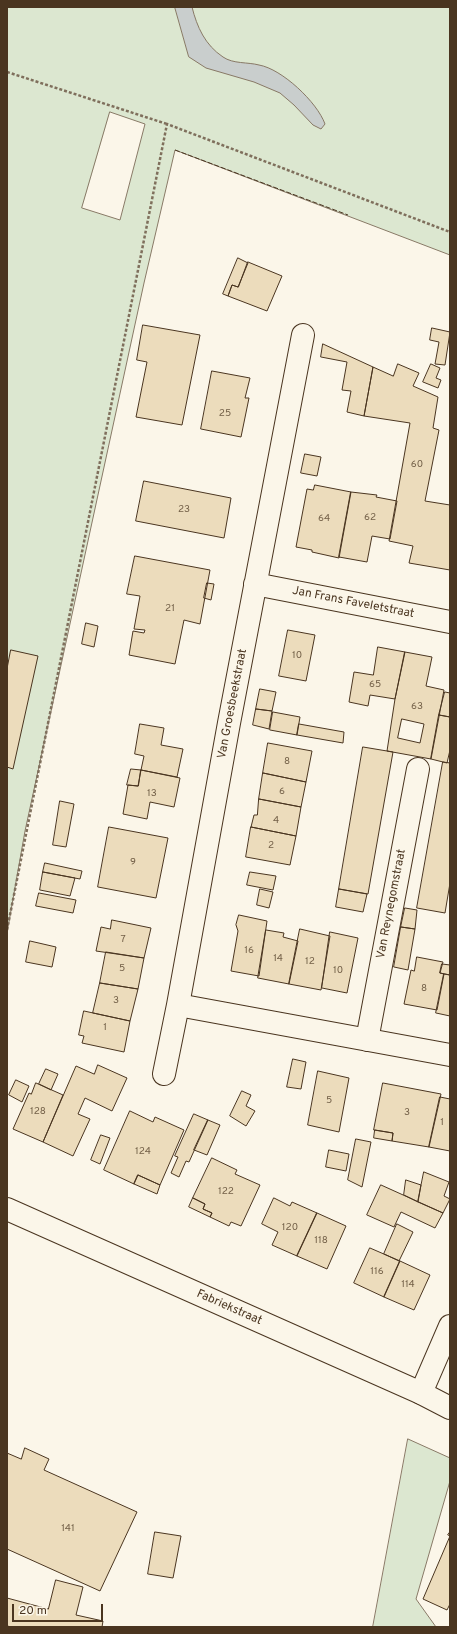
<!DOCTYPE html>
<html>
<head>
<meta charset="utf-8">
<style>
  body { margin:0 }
  #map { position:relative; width:457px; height:1634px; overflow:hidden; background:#fbf6e9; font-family:Overpass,sans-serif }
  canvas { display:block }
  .frame { position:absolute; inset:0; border:8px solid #4a3520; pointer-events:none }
  .scale { position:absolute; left:12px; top:1604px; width:91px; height:18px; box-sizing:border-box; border:2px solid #4a3520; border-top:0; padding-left:5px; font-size:12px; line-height:14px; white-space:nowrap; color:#4a3520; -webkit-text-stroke:3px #fbf6e9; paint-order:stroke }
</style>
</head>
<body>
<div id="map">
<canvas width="457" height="1634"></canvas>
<div class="frame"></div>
<div class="scale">20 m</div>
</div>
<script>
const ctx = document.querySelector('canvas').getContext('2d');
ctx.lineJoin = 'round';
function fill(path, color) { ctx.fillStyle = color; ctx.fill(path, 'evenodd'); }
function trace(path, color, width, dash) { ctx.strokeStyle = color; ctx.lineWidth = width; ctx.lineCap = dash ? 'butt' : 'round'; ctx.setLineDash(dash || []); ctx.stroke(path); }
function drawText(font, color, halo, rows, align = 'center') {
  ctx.font = font + ' Overpass,sans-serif'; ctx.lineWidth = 3; ctx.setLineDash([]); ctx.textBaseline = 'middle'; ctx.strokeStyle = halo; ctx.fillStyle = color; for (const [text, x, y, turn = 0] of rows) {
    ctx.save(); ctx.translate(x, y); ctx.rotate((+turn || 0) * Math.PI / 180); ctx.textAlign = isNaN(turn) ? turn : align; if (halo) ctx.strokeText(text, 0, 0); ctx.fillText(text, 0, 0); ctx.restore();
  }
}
const green = new Path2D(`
  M 7,7 L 450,7 L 450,255 L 175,150 L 144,283 L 25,831 L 7,933 ZM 110,112 L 145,124 L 120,220 L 82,208 Z
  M 408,1439 L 450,1458 L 450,1481 L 416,1599 L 436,1627 L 373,1627 Z`);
fill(green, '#dce7d0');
trace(green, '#887966', 1);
const water = new Path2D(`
  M 175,7 L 192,7 C 197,27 205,45 223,57 C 233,64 248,62 259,65 C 282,69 317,102 325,124 L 321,129 L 313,125 L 294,105 L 280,93 L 254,82 L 206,68 L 189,57 Z`);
fill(water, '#c9cecd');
trace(water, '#887966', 1);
const building = new Path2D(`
  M 238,258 L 248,263 L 238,287 L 232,285 L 228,296 L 223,294 Z
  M 248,262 L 282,276 L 267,311 L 228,296 L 232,285 L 238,287 Z
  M 143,325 L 200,335 L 182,425 L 136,417 L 147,362 L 137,360 Z
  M 432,328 L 450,332 L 445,365 L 435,364 L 439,342 L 430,340 Z
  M 323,344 L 373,367 L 364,416 L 347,412 L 351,391 L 342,390 L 347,362 L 321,357 Z
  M 398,364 L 419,373 L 413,386 L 438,397 L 433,428 L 439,430 L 425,501 L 450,505 L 450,570 L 409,563 L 413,546 L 389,541 L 410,423 L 364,416 L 373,367 L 393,376 Z
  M 431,364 L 440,368 L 436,378 L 441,380 L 438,388 L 423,382 Z
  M 212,371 L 250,378 L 245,398 L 249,398 L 241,437 L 201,429 Z
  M 305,454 L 321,457 L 317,476 L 301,473 Z
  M 144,481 L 231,498 L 224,538 L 136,521 Z
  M 315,485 L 351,492 L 339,558 L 312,552 L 312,550 L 296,547 L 307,489 L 313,490 Z
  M 351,492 L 377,495 L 376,497 L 397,501 L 390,539 L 372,536 L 367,562 L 339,557 Z
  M 135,556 L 210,570 L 200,624 L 184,620 L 175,664 L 129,655 L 133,631 L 144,633 L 145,630 L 134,629 L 140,596 L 127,594 Z
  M 207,583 L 214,584 L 211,600 L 204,598 Z
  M 86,623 L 98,626 L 94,647 L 82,644 Z
  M 288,630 L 315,635 L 306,681 L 279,676 Z
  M 378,647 L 405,652 L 395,699 L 370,695 L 368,706 L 349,702 L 354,672 L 373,675 Z
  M 11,650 L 38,656 L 13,769 L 7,767 L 7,669 Z
  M 405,652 L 432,657 L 426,686 L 444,690 L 431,759 L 387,751 L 395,699 ZM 402,719 L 424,724 L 420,743 L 398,738 Z
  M 260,689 L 276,692 L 272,711 L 256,709 Z
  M 445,692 L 450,693 L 450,717 L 439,715 Z
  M 256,709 L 272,711 L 269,729 L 253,725 Z
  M 273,712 L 300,717 L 297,735 L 270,730 Z
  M 439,715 L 450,717 L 450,750 L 447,763 L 431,759 Z
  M 140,724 L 164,728 L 161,745 L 183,749 L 177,777 L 141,770 L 144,756 L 135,754 Z
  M 299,724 L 344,732 L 343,743 L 297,735 Z
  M 268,743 L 312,751 L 306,782 L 263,773 Z
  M 363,747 L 393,752 L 368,894 L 339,889 Z
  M 443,762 L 450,763 L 450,883 L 445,913 L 417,908 Z
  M 131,769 L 141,770 L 138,786 L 127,785 Z
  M 141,770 L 180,778 L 174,807 L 150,802 L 147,819 L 123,814 L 128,785 L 138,786 Z
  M 263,773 L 306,782 L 301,807 L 259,799 Z
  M 259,799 L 301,807 L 296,836 L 251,827 L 254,815 L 257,815 Z
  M 60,801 L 74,804 L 66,847 L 53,845 Z
  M 109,827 L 168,838 L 156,898 L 98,887 Z
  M 251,827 L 296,836 L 290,865 L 246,857 Z
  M 45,863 L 82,871 L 80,879 L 43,872 Z
  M 43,872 L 75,878 L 70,896 L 40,890 Z
  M 250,872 L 276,876 L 273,890 L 247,885 Z
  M 260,889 L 273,892 L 269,908 L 257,905 Z
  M 339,889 L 367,894 L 363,912 L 336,907 Z
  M 39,893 L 76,900 L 73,913 L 36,906 Z
  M 405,908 L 417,910 L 415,929 L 401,927 Z
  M 239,915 L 267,921 L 259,976 L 231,971 L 238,931 L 236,925 Z
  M 112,920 L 151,928 L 144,958 L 96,951 L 101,927 L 110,929 Z
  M 401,927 L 415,929 L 408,970 L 394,967 Z
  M 300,929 L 330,936 L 321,990 L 289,984 Z
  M 266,930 L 284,933 L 283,937 L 298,941 L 289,984 L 258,978 Z
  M 330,932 L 358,938 L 347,993 L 322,988 Z
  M 30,941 L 56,947 L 52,967 L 26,962 Z
  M 106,952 L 144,958 L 138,989 L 100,983 Z
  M 417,957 L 443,962 L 440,973 L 444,974 L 437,1010 L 404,1004 L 411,970 L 414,971 Z
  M 442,964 L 450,965 L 450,975 L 440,973 Z
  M 444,974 L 450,975 L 450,1016 L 436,1013 Z
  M 100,983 L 138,989 L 130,1021 L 93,1013 Z
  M 84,1011 L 130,1021 L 124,1052 L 82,1043 L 84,1036 L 79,1035 Z
  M 293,1059 L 306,1062 L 301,1089 L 287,1087 Z
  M 98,1065 L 127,1078 L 112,1111 L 85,1098 L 78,1114 L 90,1119 L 73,1156 L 43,1142 L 76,1066 L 94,1074 Z
  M 46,1069 L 58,1074 L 51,1090 L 39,1084 Z
  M 318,1071 L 349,1078 L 339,1132 L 308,1125 Z
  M 16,1080 L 29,1086 L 22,1102 L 9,1095 Z
  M 36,1083 L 63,1095 L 43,1142 L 13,1129 L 29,1093 L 31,1094 Z
  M 383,1083 L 441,1094 L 429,1147 L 392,1141 L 393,1133 L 374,1130 Z
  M 242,1091 L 251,1095 L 246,1106 L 255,1111 L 246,1126 L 230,1116 Z
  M 440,1097 L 450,1099 L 450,1151 L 429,1147 Z
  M 130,1111 L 153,1122 L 155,1117 L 184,1130 L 160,1185 L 138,1175 L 134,1184 L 104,1170 Z
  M 194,1114 L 208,1120 L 189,1162 L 186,1161 L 179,1177 L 171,1173 L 178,1157 L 175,1156 Z
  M 208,1120 L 220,1125 L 207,1155 L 194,1150 Z
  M 375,1130 L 393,1133 L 392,1141 L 374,1138 Z
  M 101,1135 L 110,1138 L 100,1164 L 91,1160 Z
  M 356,1139 L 371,1142 L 362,1187 L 348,1180 Z
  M 329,1150 L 349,1154 L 346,1171 L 326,1167 Z
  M 212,1158 L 237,1170 L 235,1174 L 260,1185 L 241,1226 L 231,1222 L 229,1226 L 210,1217 L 212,1213 L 203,1209 L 205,1204 L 193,1198 Z
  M 424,1172 L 449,1182 L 444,1196 L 450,1199 L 443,1213 L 418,1202 Z
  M 138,1175 L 160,1185 L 157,1194 L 134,1184 Z
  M 406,1180 L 421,1185 L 418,1202 L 404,1195 Z
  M 381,1185 L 443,1213 L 435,1228 L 401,1212 L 394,1227 L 367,1215 Z
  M 193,1198 L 205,1204 L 203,1209 L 212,1213 L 210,1217 L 189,1207 Z
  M 274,1198 L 290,1206 L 292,1202 L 317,1213 L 297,1256 L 272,1245 L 278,1232 L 262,1224 Z
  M 317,1213 L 346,1226 L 327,1269 L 297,1256 Z
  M 397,1224 L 413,1232 L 399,1261 L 384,1254 Z
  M 370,1248 L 400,1261 L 384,1297 L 354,1283 Z
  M 400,1261 L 430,1275 L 414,1310 L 384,1297 Z
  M 25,1448 L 49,1459 L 44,1470 L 137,1512 L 100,1591 L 7,1549 L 7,1453 L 21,1459 Z
  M 155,1532 L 181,1536 L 173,1578 L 148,1574 Z
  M 450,1532 L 450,1604 L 447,1610 L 423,1599 L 450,1536 L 448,1535 Z
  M 56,1580 L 83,1587 L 76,1615 L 103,1621 L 102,1627 L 12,1627 L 7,1626 L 7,1598 L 48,1609 Z`);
fill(building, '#ecdcbc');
trace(building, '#4a3520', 1);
const minor = new Path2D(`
  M 255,584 L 450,622
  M 178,1005 L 450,1055
  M 367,1040 L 418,769
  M 164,1074 L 178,1005 L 229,723 L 303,335
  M 421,1393 L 450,1326`);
const secondary = new Path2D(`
  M 7,1209 L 421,1393 L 450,1408`);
trace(minor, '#4a3520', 24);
trace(secondary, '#4a3520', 24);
trace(new Path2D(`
  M 7,72 L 167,124
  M 7,930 L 167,124 L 450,232`), '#7f6f5c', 2.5, [3, 2]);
trace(minor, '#fbf6e9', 22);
trace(secondary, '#fbf6e9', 22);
trace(new Path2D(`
  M 175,150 L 348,215`), '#4a3520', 1, [5, 2]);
drawText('10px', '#725f47', null, [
  ["25",225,414],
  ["60",417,465],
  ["23",184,510],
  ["62",370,518],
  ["64",324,519],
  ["21",170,609],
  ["10",297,656],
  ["65",375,685],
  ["63",417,707],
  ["8",287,762],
  ["6",282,792],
  ["13",152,794],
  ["4",276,821],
  ["2",271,846],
  ["9",133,863],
  ["7",123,940],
  ["16",249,951],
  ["14",278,959],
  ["12",310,962],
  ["5",122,969],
  ["10",338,971],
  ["8",424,989],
  ["3",116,1001],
  ["1",105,1028],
  ["5",329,1101],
  ["128",38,1112],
  ["3",407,1113],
  ["1",442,1123],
  ["124",143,1152],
  ["122",226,1192],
  ["120",290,1228],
  ["118",321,1241],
  ["116",377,1272],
  ["114",408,1285],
  ["141",68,1529]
]);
drawText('12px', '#4a3520', '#fbf6e9', [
  ["Jan Frans Faveletstraat",353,603,11],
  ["Van Groesbeekstraat",233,704,-79],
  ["Van Reynegomstraat",392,904,-79],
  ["Fabriekstraat",229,1308,24]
]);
</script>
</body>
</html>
